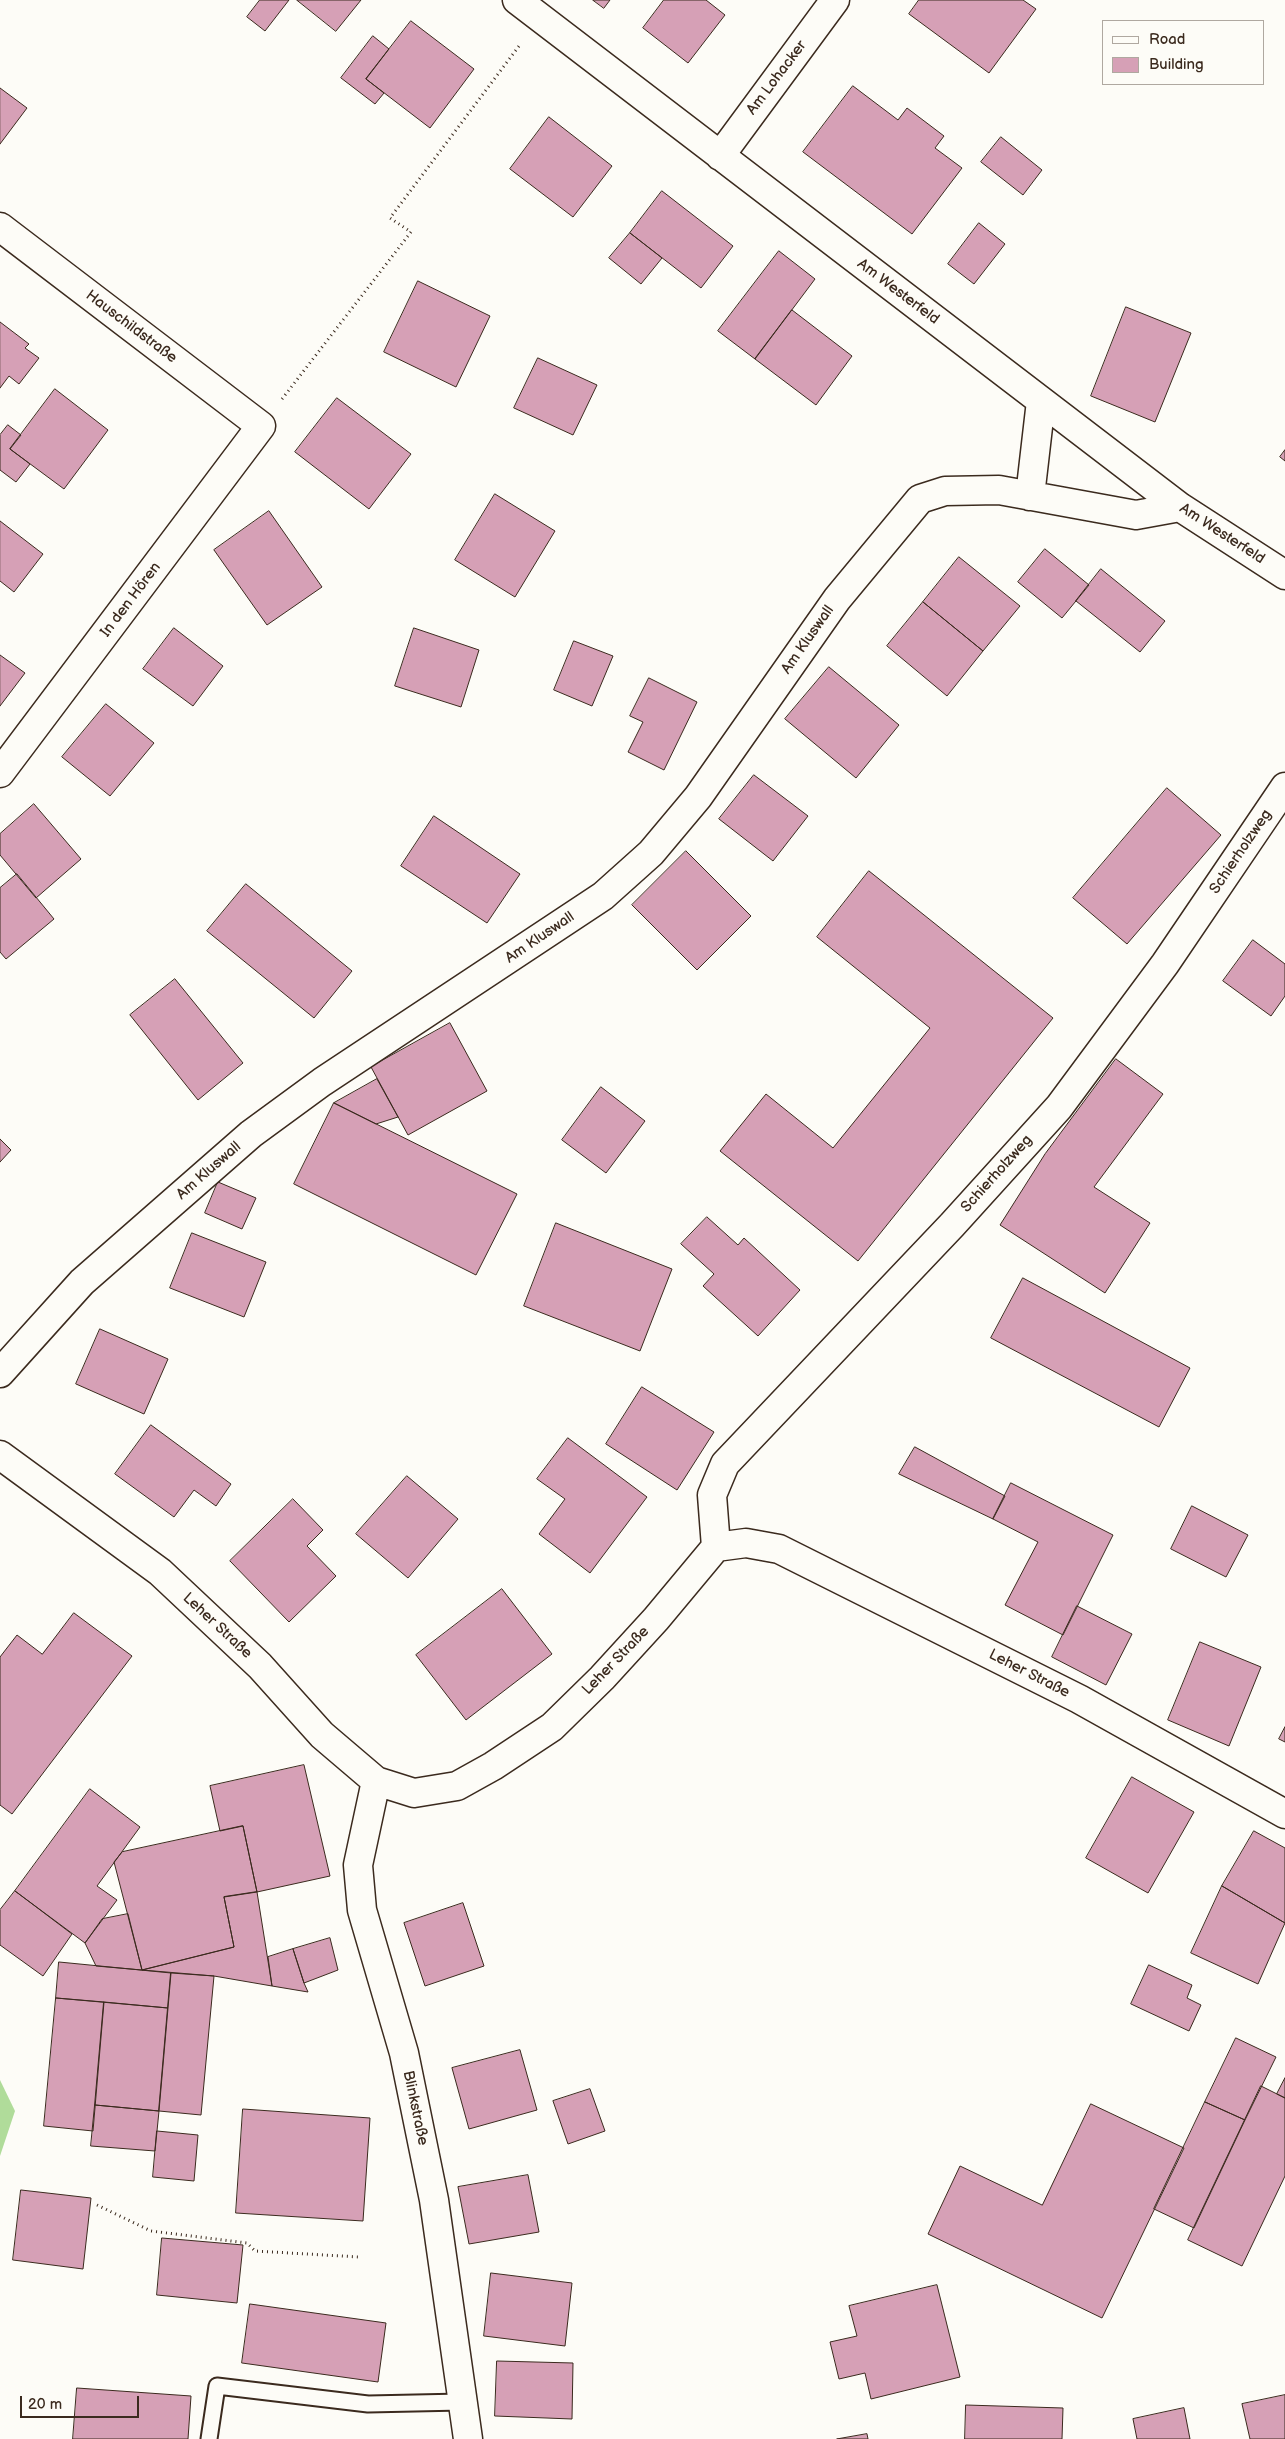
<!DOCTYPE html>
<html>
<head>
<meta charset="utf-8">
<style>
  body { margin:0 }
  #map { position:relative; width:1285px; height:2439px; overflow:hidden; background:#fdfcf7; font-family:"Balsamiq Sans",sans-serif }
  canvas { display:block }
  .legend { position:absolute; left:1102px; top:20px; width:162px; height:65px; box-sizing:border-box; background:#fdfcf7; border:1px solid #afa8a0; margin:0; padding:6px 9px; list-style:none; font-size:15px; color:#3b2a1e }
  .legend li { display:flex; align-items:center; gap:10px; height:25px }
  .legend b { width:25px; border:1px solid #afa8a0 }
  .scale { position:absolute; left:20px; top:2396px; width:119px; height:22px; box-sizing:border-box; border:2px solid #3b2a1e; border-top:0; padding-left:6px; font-size:15px; line-height:18px; white-space:nowrap; color:#3b2a1e; -webkit-text-stroke:4px #fdfcf7; paint-order:stroke }
</style>
</head>
<body>
<div id="map">
<canvas width="1285" height="2439"></canvas>
<ul class="legend">
<li><b style="height:6px;background:#fdfcf7"></b>Road</li>
<li><b style="height:14px;background:#d6a0b6"></b>Building</li>
</ul>
<div class="scale">20 m</div>
</div>
<script>
const ctx = document.querySelector('canvas').getContext('2d');
ctx.lineJoin = 'round';
function fill(path, color) { ctx.fillStyle = color; ctx.fill(path, 'evenodd'); }
function trace(path, color, width, dash) { ctx.strokeStyle = color; ctx.lineWidth = width; ctx.lineCap = dash ? 'butt' : 'round'; ctx.setLineDash(dash || []); ctx.stroke(path); }
function drawText(font, color, halo, rows, align = 'center') {
  ctx.font = font + ' "Balsamiq Sans",sans-serif'; ctx.lineWidth = 4; ctx.setLineDash([]); ctx.textBaseline = 'middle'; ctx.strokeStyle = halo; ctx.fillStyle = color; for (const [text, x, y, turn = 0] of rows) {
    ctx.save(); ctx.translate(x, y); ctx.rotate((+turn || 0) * Math.PI / 180); ctx.textAlign = isNaN(turn) ? turn : align; if (halo) ctx.strokeText(text, 0, 0); ctx.fillText(text, 0, 0); ctx.restore();
  }
}
fill(new Path2D(`
  M 0,2080 L 15,2111 L 0,2156 Z`), '#b0dc9a');
const building = new Path2D(`
  M 260,0 L 289,0 L 265,31 L 247,17 Z
  M 297,0 L 361,0 L 336,31 Z
  M 593,0 L 610,0 L 604,8 Z
  M 664,0 L 706,0 L 725,15 L 688,63 L 643,28 Z
  M 919,0 L 1023,0 L 1036,9 L 989,73 L 909,14 Z
  M 411,21 L 474,69 L 430,128 L 366,79 Z
  M 373,36 L 389,49 L 366,79 L 384,93 L 375,104 L 341,78 Z
  M 853,86 L 898,120 L 907,108 L 944,136 L 935,148 L 962,168 L 912,234 L 803,152 Z
  M 0,88 L 27,108 L 0,144 Z
  M 549,117 L 612,166 L 573,217 L 510,169 Z
  M 1001,137 L 1042,170 L 1023,195 L 981,162 Z
  M 662,191 L 733,246 L 701,288 L 630,233 Z
  M 979,223 L 1005,244 L 974,284 L 948,264 Z
  M 630,233 L 662,258 L 641,284 L 609,258 Z
  M 779,251 L 815,279 L 755,359 L 718,331 Z
  M 418,281 L 490,316 L 456,387 L 384,352 Z
  M 1126,307 L 1191,333 L 1155,422 L 1091,396 Z
  M 792,310 L 852,356 L 816,405 L 755,359 Z
  M 0,322 L 29,344 L 25,348 L 39,358 L 19,384 L 9,376 L 0,388 Z
  M 538,358 L 597,385 L 573,435 L 514,408 Z
  M 55,389 L 108,430 L 64,489 L 10,449 Z
  M 337,398 L 411,454 L 369,509 L 295,452 Z
  M 8,425 L 21,435 L 10,449 L 30,464 L 16,482 L 0,470 L 0,435 Z
  M 1285,450 L 1285,461 L 1280,457 Z
  M 495,494 L 555,531 L 515,597 L 455,560 Z
  M 269,511 L 322,587 L 267,625 L 214,550 Z
  M 0,521 L 43,554 L 14,592 L 0,581 Z
  M 1045,549 L 1089,585 L 1062,618 L 1018,582 Z
  M 959,557 L 1020,606 L 983,651 L 923,602 Z
  M 1101,569 L 1165,621 L 1140,652 L 1076,601 Z
  M 923,602 L 983,651 L 947,696 L 887,646 Z
  M 174,628 L 223,666 L 193,706 L 143,669 Z
  M 414,628 L 479,650 L 461,707 L 395,686 Z
  M 574,641 L 613,656 L 592,706 L 554,690 Z
  M 0,655 L 25,673 L 0,706 Z
  M 829,667 L 899,725 L 856,778 L 785,719 Z
  M 649,678 L 697,702 L 664,770 L 628,752 L 643,722 L 630,716 Z
  M 106,704 L 154,743 L 110,796 L 62,757 Z
  M 754,775 L 808,816 L 773,861 L 719,819 Z
  M 1167,788 L 1221,835 L 1127,944 L 1073,898 Z
  M 34,804 L 81,859 L 36,898 L 0,855 L 0,834 Z
  M 434,816 L 520,874 L 487,923 L 401,866 Z
  M 686,851 L 751,916 L 697,970 L 632,905 Z
  M 869,871 L 1053,1018 L 858,1261 L 720,1151 L 766,1094 L 833,1148 L 930,1028 L 817,937 Z
  M 17,874 L 54,919 L 6,959 L 0,952 L 0,888 Z
  M 246,884 L 352,971 L 314,1018 L 207,931 Z
  M 1253,940 L 1285,964 L 1285,996 L 1271,1016 L 1223,981 Z
  M 175,979 L 243,1063 L 198,1100 L 130,1015 Z
  M 450,1023 L 487,1091 L 408,1135 L 371,1067 Z
  M 1116,1059 L 1163,1094 L 1094,1187 L 1150,1223 L 1105,1293 L 1000,1225 L 1045,1154 Z
  M 377,1079 L 398,1117 L 376,1124 L 334,1103 Z
  M 601,1087 L 645,1121 L 606,1173 L 562,1140 Z
  M 334,1103 L 517,1194 L 476,1275 L 294,1184 Z
  M 0,1139 L 11,1150 L 0,1162 Z
  M 218,1182 L 256,1198 L 242,1229 L 205,1213 Z
  M 707,1217 L 738,1245 L 744,1238 L 800,1290 L 758,1336 L 703,1286 L 714,1274 L 681,1244 Z
  M 556,1223 L 672,1269 L 640,1351 L 524,1306 Z
  M 192,1233 L 266,1262 L 244,1317 L 170,1288 Z
  M 1023,1278 L 1190,1368 L 1159,1427 L 991,1338 Z
  M 100,1329 L 168,1359 L 144,1414 L 76,1384 Z
  M 642,1387 L 714,1432 L 677,1490 L 606,1444 Z
  M 151,1425 L 231,1484 L 216,1506 L 194,1490 L 174,1517 L 115,1474 Z
  M 568,1438 L 647,1497 L 590,1573 L 539,1534 L 565,1499 L 537,1479 Z
  M 915,1447 L 1005,1496 L 993,1519 L 899,1474 Z
  M 407,1476 L 458,1519 L 408,1578 L 356,1534 Z
  M 1011,1483 L 1113,1535 L 1063,1635 L 1005,1605 L 1038,1542 L 993,1519 Z
  M 293,1499 L 323,1530 L 307,1546 L 336,1576 L 289,1622 L 230,1561 Z
  M 1192,1506 L 1248,1535 L 1226,1577 L 1171,1549 Z
  M 502,1589 L 552,1654 L 466,1720 L 416,1655 Z
  M 1077,1606 L 1132,1634 L 1106,1685 L 1052,1657 Z
  M 74,1613 L 132,1656 L 12,1814 L 0,1805 L 0,1657 L 17,1635 L 42,1654 Z
  M 1200,1642 L 1261,1667 L 1229,1746 L 1168,1720 Z
  M 1285,1727 L 1285,1742 L 1279,1739 Z
  M 304,1765 L 330,1876 L 257,1892 L 243,1826 L 220,1831 L 210,1786 Z
  M 1132,1777 L 1194,1812 L 1148,1893 L 1086,1858 Z
  M 90,1789 L 140,1827 L 97,1886 L 117,1900 L 85,1943 L 15,1891 Z
  M 243,1826 L 257,1892 L 224,1897 L 234,1947 L 142,1970 L 114,1862 L 122,1852 Z
  M 1254,1831 L 1285,1848 L 1285,1923 L 1222,1886 Z
  M 1222,1886 L 1285,1923 L 1258,1984 L 1191,1953 Z
  M 15,1891 L 72,1934 L 43,1976 L 0,1945 L 0,1910 Z
  M 257,1892 L 272,1986 L 214,1976 L 142,1970 L 234,1947 L 224,1897 Z
  M 463,1903 L 484,1966 L 425,1986 L 404,1923 Z
  M 128,1914 L 142,1970 L 96,1966 L 85,1943 L 102,1919 Z
  M 330,1938 L 338,1970 L 304,1983 L 293,1949 Z
  M 293,1949 L 304,1983 L 308,1992 L 272,1986 L 268,1957 Z
  M 59,1962 L 171,1973 L 168,2008 L 56,1998 Z
  M 1149,1965 L 1192,1985 L 1187,1998 L 1201,2005 L 1189,2031 L 1131,2004 Z
  M 171,1973 L 214,1976 L 201,2115 L 159,2111 Z
  M 56,1998 L 104,2002 L 93,2131 L 44,2126 Z
  M 104,2002 L 168,2008 L 159,2111 L 95,2105 Z
  M 1236,2038 L 1276,2057 L 1245,2120 L 1205,2102 Z
  M 520,2050 L 537,2110 L 469,2129 L 452,2068 Z
  M 1285,2078 L 1285,2098 L 1277,2094 Z
  M 1261,2086 L 1285,2098 L 1285,2176 L 1242,2266 L 1188,2240 Z
  M 590,2089 L 605,2131 L 568,2144 L 553,2101 Z
  M 1205,2102 L 1245,2120 L 1194,2228 L 1154,2209 Z
  M 1091,2104 L 1184,2148 L 1102,2318 L 928,2234 L 960,2166 L 1042,2205 Z
  M 95,2105 L 159,2111 L 155,2151 L 91,2146 Z
  M 243,2109 L 370,2118 L 363,2221 L 236,2213 Z
  M 157,2131 L 198,2135 L 194,2181 L 153,2177 Z
  M 528,2175 L 539,2232 L 469,2244 L 458,2187 Z
  M 21,2190 L 91,2198 L 83,2269 L 13,2260 Z
  M 162,2238 L 243,2245 L 237,2303 L 157,2295 Z
  M 491,2273 L 572,2283 L 565,2346 L 484,2336 Z
  M 937,2285 L 960,2377 L 871,2399 L 865,2373 L 839,2379 L 830,2342 L 857,2336 L 849,2306 Z
  M 250,2304 L 386,2323 L 378,2382 L 242,2363 Z
  M 497,2361 L 573,2363 L 572,2419 L 495,2416 Z
  M 77,2388 L 191,2396 L 188,2439 L 73,2439 Z
  M 1285,2395 L 1285,2439 L 1250,2439 L 1242,2404 Z
  M 966,2405 L 1063,2408 L 1062,2439 L 965,2439 Z
  M 1184,2408 L 1190,2439 L 1137,2439 L 1133,2419 Z
  M 867,2434 L 868,2439 L 837,2439 Z`);
fill(building, '#d6a0b6');
trace(building, '#3b2a1e', 1);
const service = new Path2D(`
  M 209,2439 L 217,2386 L 368,2404 L 462,2402`);
const minor = new Path2D(`
  M 517,0 L 1180,507 L 1285,575
  M 720,156 L 835,0
  M 0,227 L 261,426 L 0,773
  M 1030,496 L 1041,401
  M 0,1373 L 82,1282 L 251,1134 L 322,1082 L 603,896 L 651,853 L 698,797 L 837,599 L 920,499 L 945,491 L 999,490 L 1136,515 L 1180,507
  M 0,1455 L 160,1572 L 260,1666 L 322,1735 L 376,1781 L 414,1793 L 457,1786 L 493,1766 L 552,1727 L 602,1678 L 656,1619 L 716,1547 L 746,1543 L 779,1549 L 1079,1699 L 1285,1814
  M 716,1547 L 712,1495 L 725,1464 L 952,1225 L 1059,1107 L 1165,964 L 1285,787
  M 376,1781 L 358,1865 L 362,1910 L 404,2053 L 434,2200 L 468,2439`);
trace(service, '#3b2a1e', 19);
trace(minor, '#3b2a1e', 31);
trace(new Path2D(`
  M 282,399 L 411,232 L 390,218 L 519,46
  M 97,2205 L 151,2231 L 247,2243 L 255,2251 L 359,2257`), '#3b2a1e', 3, [1, 4]);
trace(service, '#fdfcf7', 15);
trace(minor, '#fdfcf7', 28);
drawText('15px', '#3b2a1e', '#fdfcf7', [
  ["Am Lohacker",777,78,-53],
  ["Am Westerfeld",898,292,37],
  ["Hauschildstraße",131,327,37],
  ["Am Westerfeld",1222,534,33],
  ["In den Hören",131,600,-53],
  ["Am Kluswall",808,640,-55],
  ["Schierholzweg",1241,852,-56],
  ["Am Kluswall",540,938,-34],
  ["Am Kluswall",209,1171,-41],
  ["Schierholzweg",997,1174,-48],
  ["Leher Straße",217,1626,43],
  ["Leher Straße",616,1661,-46],
  ["Leher Straße",1029,1674,27],
  ["Blinkstraße",415,2108,78]
]);
</script>
</body>
</html>
